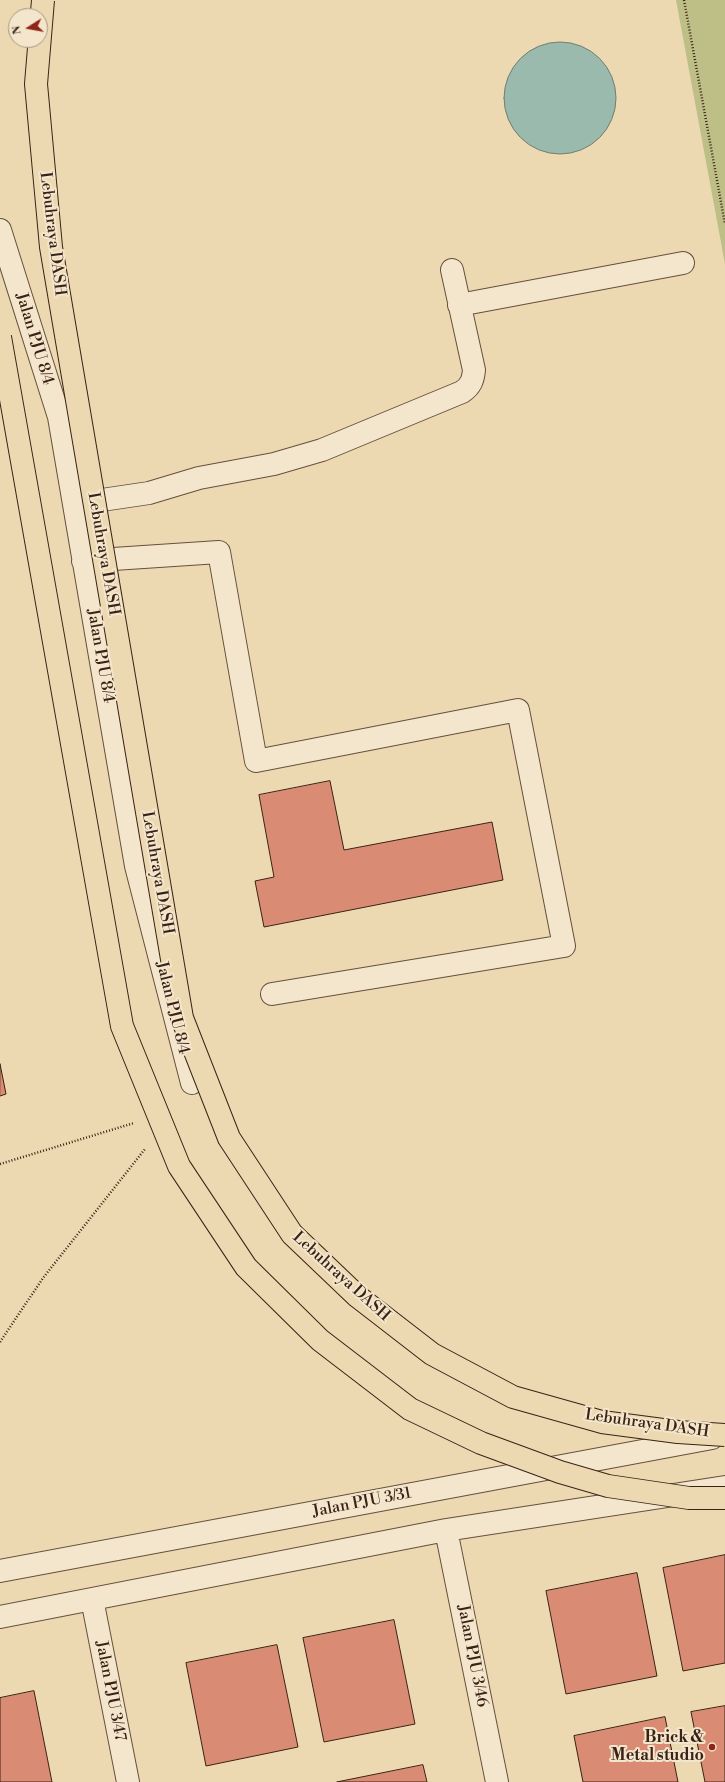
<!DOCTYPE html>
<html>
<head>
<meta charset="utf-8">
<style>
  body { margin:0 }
  #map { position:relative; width:725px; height:1782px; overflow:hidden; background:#ecd9b1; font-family:"Libre Bodoni",serif }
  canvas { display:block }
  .north { position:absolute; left:8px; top:8px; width:40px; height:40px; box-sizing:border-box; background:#f3e6cc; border:1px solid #a99883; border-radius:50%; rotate:259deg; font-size:11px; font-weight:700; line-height:16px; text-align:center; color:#3a2216 }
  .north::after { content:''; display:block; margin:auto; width:14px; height:18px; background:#8f2418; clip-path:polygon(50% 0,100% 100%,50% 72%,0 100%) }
</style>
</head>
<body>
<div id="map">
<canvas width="725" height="1782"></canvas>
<div class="north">N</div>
</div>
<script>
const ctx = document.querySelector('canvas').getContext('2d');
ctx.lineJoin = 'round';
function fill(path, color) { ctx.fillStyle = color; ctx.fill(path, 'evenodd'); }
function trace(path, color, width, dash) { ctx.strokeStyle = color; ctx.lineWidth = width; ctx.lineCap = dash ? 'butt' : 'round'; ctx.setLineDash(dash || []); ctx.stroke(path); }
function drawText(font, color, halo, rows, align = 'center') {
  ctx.font = font + ' "Libre Bodoni",serif'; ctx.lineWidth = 4; ctx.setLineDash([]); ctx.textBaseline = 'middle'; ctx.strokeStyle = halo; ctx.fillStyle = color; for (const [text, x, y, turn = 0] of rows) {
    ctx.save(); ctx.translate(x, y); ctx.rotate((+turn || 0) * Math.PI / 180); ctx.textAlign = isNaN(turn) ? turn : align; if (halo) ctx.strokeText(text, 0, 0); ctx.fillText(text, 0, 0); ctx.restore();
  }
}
fill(new Path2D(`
  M 676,0 L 725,0 L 725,264 Z`), '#bebe87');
const water = new Path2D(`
  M504 98a56 56 0 1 1 112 0a56 56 0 1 1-112 0Z`);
fill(water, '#99baac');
trace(water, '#737d70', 1);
const building = new Path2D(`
  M 330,781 L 344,850 L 492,822 L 503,880 L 264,927 L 255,881 L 274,877 L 259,795 Z
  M 0,1064 L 6,1094 L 0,1096 Z
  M 725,1555 L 725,1663 L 683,1671 L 663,1568 Z
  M 637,1573 L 657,1676 L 566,1694 L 546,1591 Z
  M 394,1620 L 415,1724 L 324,1742 L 303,1638 Z
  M 277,1645 L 298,1747 L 206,1766 L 186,1663 Z
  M 34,1691 L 52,1782 L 0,1782 L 0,1698 Z
  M 725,1706 L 725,1782 L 705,1782 L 691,1712 Z
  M 665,1717 L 678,1782 L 583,1782 L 574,1736 Z
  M 423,1765 L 427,1782 L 337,1782 Z`);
fill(building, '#d98c73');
trace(building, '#3a2216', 1);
const minor = new Path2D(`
  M 0,230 L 59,417 L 136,866 L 192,1083
  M 459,305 L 683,263
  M 75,504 L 149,493 L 199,478 L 274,464 L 322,450 L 462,392 C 471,386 473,380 474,370 L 452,270
  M 83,561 L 219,552 L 256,761 L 518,710 L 564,946 L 272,994
  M 446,1530 L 497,1782
  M 0,1571 L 712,1438
  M 92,1599 L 128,1782
  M 0,1617 L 446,1530 L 725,1487`);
trace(minor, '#66503d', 24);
trace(new Path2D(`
  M 684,0 L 725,224
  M 0,1164 L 134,1123
  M 0,1342 L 43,1278 L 145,1149`), '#3a2216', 2.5, [1, 2]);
trace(minor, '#f3e6cc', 22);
const highwayBridge = new Path2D(`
  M 43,0 L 36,84 L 51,247 L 182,1018 L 229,1138 L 292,1234 L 357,1296 L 432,1354 L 513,1397 L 602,1422 L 678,1432 L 725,1435
  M 0,337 L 122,1026 L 179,1166 L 246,1267 L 320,1340 L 410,1409 L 481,1443 L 560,1472 L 608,1486 L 689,1498 L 725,1498`);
trace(highwayBridge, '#3a2216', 24, []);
trace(highwayBridge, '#ecd9b1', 22);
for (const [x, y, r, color] of [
  [712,1747,4,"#8f2418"]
]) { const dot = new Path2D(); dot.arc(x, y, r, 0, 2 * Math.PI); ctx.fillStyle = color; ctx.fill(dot); trace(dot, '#f3e6cc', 1.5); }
drawText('16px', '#3a2216', '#f3e6cc', [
  ["Lebuhraya DASH",52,234,83],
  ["Jalan PJU 8/4",34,339,73],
  ["Lebuhraya DASH",103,554,80],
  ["Jalan PJU 8/4",100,656,80],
  ["Lebuhraya DASH",157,873,80],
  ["Jalan PJU 8/4",172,1008,76],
  ["Lebuhraya DASH",341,1277,42],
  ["Lebuhraya DASH",647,1424,8],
  ["Jalan PJU 3/31",362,1503,-11],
  ["Jalan PJU 3/46",472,1656,79],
  ["Jalan PJU 3/47",110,1691,79]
]);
drawText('bold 16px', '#3a2216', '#f3e6cc', [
  ["Brick &",704,1738],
  ["Metal studio",704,1756]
], 'right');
</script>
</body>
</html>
